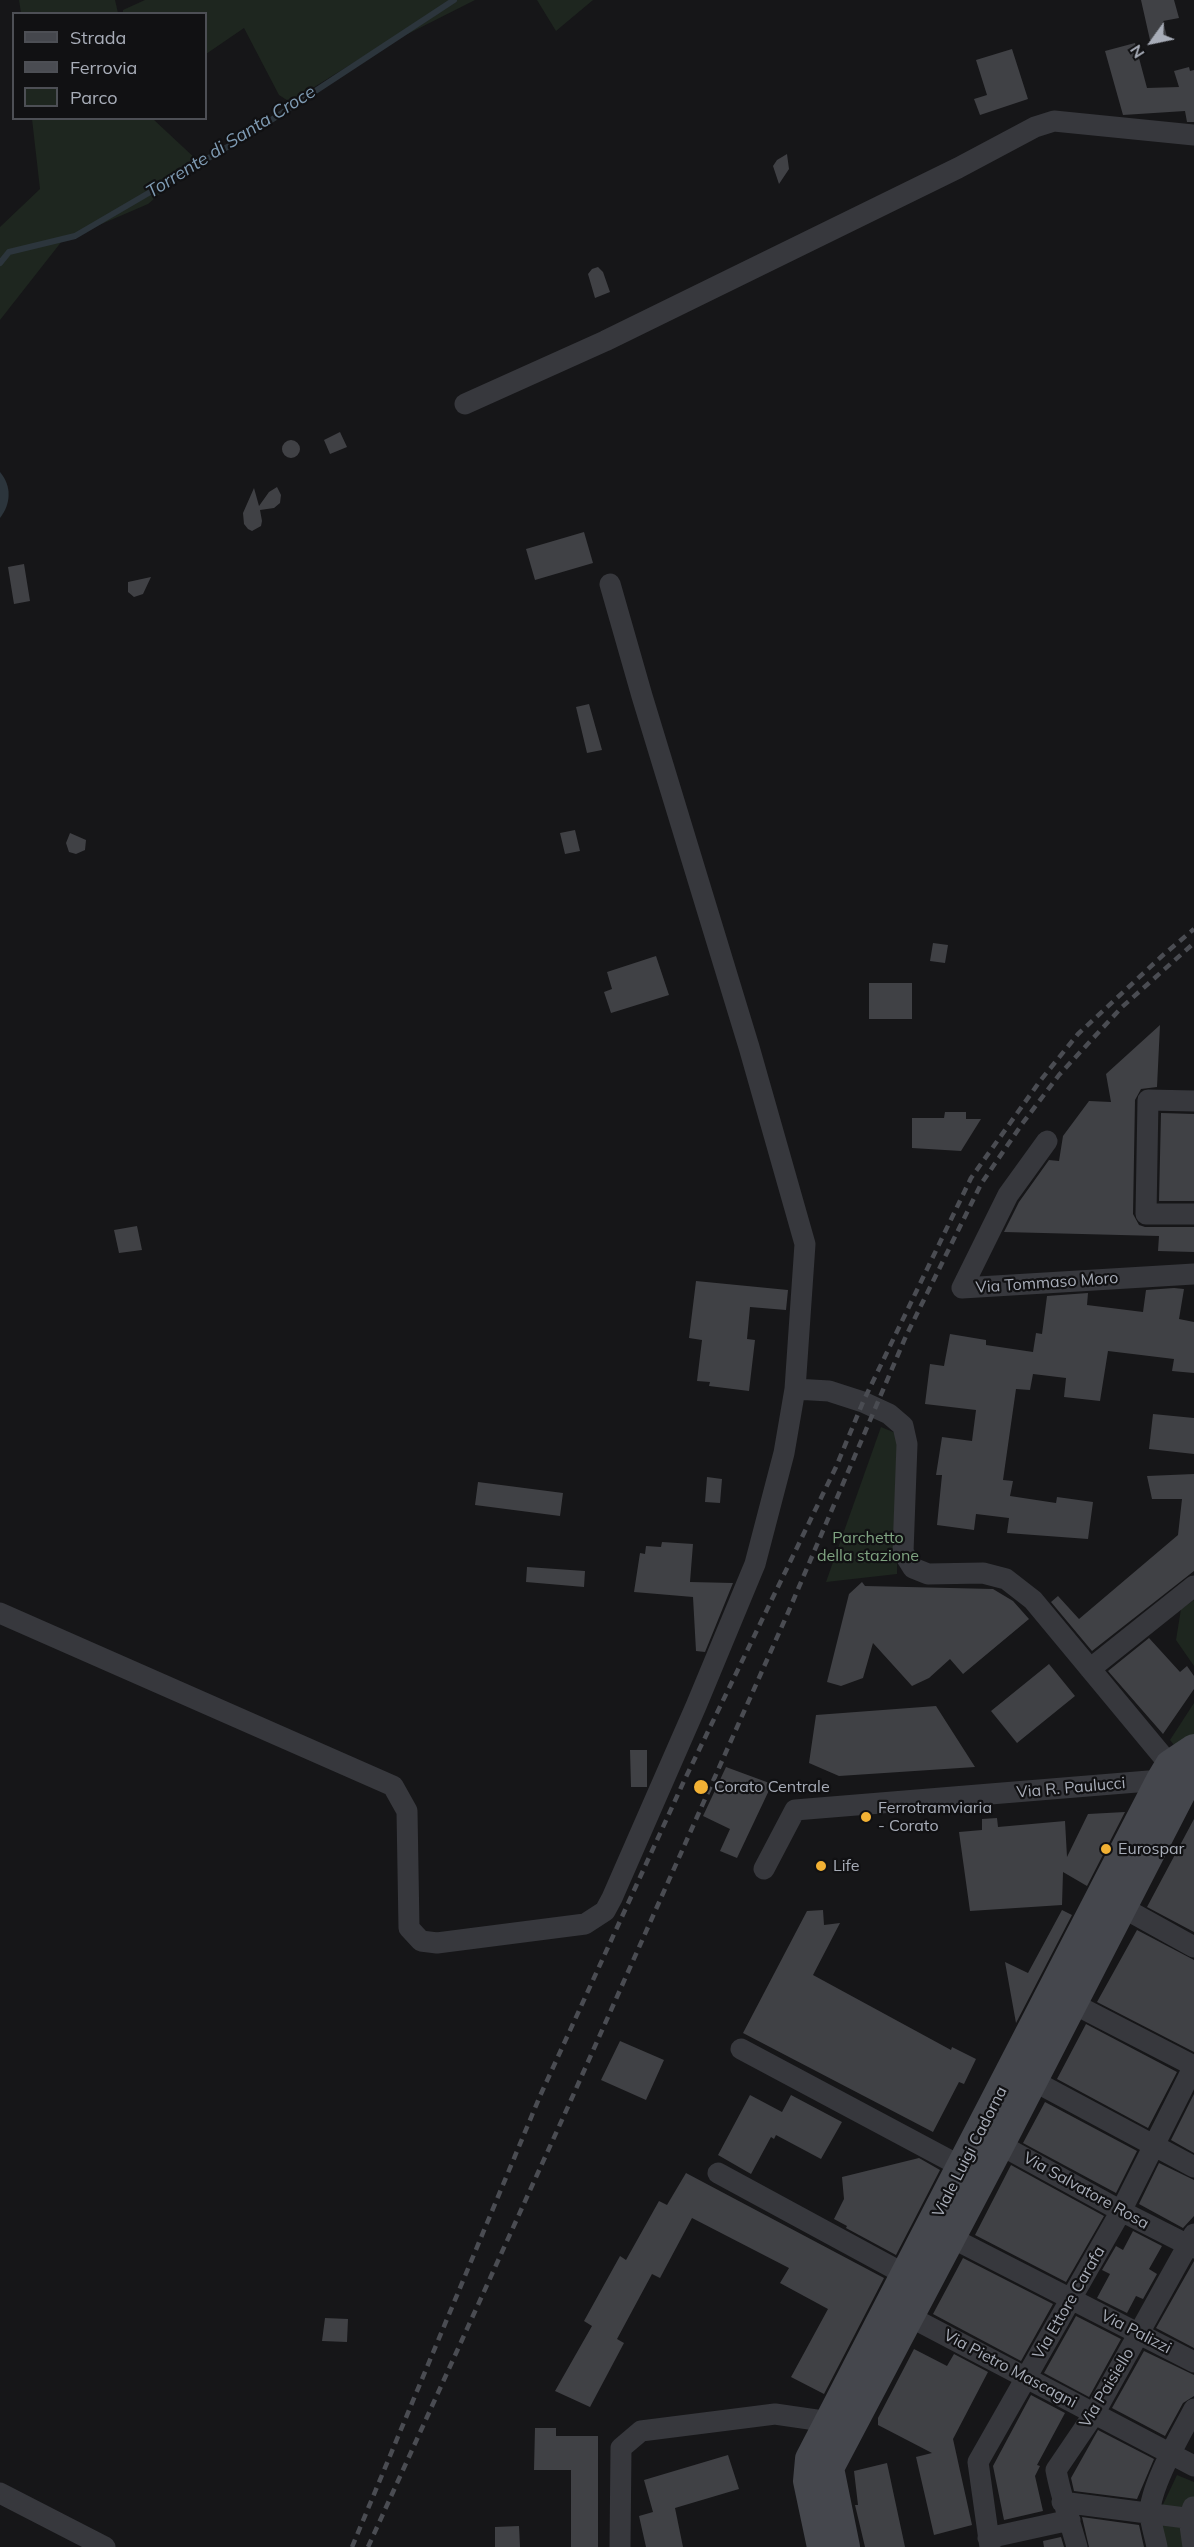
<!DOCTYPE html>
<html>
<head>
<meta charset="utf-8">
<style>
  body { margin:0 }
  #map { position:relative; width:1194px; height:2547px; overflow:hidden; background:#161618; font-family:Mulish,sans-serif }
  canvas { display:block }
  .legend { position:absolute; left:12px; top:12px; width:195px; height:108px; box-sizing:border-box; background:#111113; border:2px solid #4d4f55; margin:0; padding:8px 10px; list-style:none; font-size:18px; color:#a8adb8 }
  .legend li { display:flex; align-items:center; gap:12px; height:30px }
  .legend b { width:30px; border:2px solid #4d4f55 }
  .north { position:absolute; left:1122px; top:12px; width:60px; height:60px; -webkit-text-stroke:4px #111113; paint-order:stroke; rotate:237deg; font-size:16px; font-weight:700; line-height:24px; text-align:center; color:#a8adb8 }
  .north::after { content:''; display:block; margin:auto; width:21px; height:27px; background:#a8adb8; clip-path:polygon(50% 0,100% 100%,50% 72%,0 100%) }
</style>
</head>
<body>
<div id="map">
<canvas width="1194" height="2547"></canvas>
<ul class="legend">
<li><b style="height:8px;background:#45474d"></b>Strada</li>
<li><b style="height:8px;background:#4a4c52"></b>Ferrovia</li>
<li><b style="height:16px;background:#1e261f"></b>Parco</li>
</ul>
<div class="north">N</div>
</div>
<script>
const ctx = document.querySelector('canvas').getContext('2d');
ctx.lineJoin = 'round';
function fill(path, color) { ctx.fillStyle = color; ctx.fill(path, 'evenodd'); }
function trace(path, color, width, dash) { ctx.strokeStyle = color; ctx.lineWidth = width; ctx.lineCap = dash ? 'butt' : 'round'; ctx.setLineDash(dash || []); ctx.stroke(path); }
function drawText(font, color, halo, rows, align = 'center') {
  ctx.font = font + ' Mulish,sans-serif'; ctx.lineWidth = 4.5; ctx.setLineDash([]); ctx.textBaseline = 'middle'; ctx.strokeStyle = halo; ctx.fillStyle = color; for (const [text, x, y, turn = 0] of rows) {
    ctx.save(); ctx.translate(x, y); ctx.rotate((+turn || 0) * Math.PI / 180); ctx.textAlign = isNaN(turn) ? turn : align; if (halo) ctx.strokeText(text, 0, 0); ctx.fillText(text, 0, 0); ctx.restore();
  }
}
fill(new Path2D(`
  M 19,0 L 115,0 L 118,13 L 21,13 Z
  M 145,0 L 475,0 L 366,55 L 290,102 L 279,95 L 244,28 L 206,54 L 206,14 L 123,13 L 123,10 Z
  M 537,0 L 593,0 L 556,31 Z
  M 32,119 L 153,119 L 198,161 L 148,204 L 62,241 L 0,320 L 0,227 L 40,189 Z
  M 881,1427 L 898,1434 L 897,1574 L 826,1582 Z
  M 1194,1600 L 1194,1666 L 1176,1640 L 1181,1609 Z
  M 1194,1703 L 1194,1744 L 1181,1754 L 1170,1740 Z
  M 1177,2475 L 1194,2482 L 1194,2547 L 1163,2547 L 1158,2515 Z`), '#1e261f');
fill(new Path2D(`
  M 0,472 C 12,486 11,504 0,518 Z`), '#2c353c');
trace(new Path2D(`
  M 0,263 L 9,252 L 75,236 L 253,132 L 454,0`), '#2c353c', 6);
fill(new Path2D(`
  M 1141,0 L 1174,0 L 1179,18 L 1163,21 L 1167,37 L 1150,40 Z
  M 1135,43 L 1147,88 L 1179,87 L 1174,71 L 1189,67 L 1190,71 L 1194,70 L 1194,122 L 1187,122 L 1185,111 L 1123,115 L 1105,51 Z
  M 1012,49 L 1028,99 L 980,115 L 974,99 L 987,95 L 976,60 Z
  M 787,154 L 789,169 L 779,184 L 773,166 L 777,160 Z
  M 598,267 L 603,272 L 610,292 L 595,298 L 588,274 L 592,269 Z
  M 340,432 L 347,447 L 330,454 L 324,440 Z
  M282 449a9 9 0 1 1 18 0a9 9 0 1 1-18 0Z
  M 277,487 L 281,495 L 280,503 L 274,508 L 260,510 L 262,521 L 261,526 L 252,531 L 248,529 L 244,524 L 243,513 L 254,488 L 259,506 L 269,492 Z
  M 584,532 L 593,563 L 535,580 L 526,549 Z
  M 24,564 L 30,601 L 14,604 L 8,567 Z
  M 151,577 L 143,594 L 134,597 L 128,592 L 128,582 Z
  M 589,704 L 602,750 L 587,753 L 576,707 Z
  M 575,830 L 580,851 L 565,854 L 560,833 Z
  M 70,833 L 86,840 L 85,850 L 76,854 L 69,852 L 66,843 Z
  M 933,943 L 948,945 L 945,963 L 930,961 Z
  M 656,956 L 669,995 L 611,1013 L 604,992 L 612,989 L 607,972 Z
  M 869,983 L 912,983 L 912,1019 L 869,1019 Z
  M 1160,1025 L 1157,1087 L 1141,1089 L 1135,1100 L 1133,1214 L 1139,1225 L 1145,1227 L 1194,1227 L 1194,1252 L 1158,1251 L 1159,1236 L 1004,1232 L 1019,1202 L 1049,1160 L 1059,1161 L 1063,1136 L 1089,1101 L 1111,1102 L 1106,1074 Z
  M 945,1112 L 966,1112 L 966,1119 L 981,1119 L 961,1151 L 912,1148 L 912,1118 L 944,1118 Z
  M 1161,1113 L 1194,1114 L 1194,1201 L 1159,1201 Z
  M 137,1226 L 142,1250 L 119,1253 L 114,1230 Z
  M 696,1281 L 788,1290 L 786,1310 L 750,1307 L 747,1339 L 755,1340 L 749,1391 L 709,1386 L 710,1382 L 697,1381 L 702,1340 L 689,1338 Z
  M 1174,1288 L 1184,1289 L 1179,1319 L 1194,1322 L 1194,1373 L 1172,1371 L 1174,1359 L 1108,1351 L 1100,1401 L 1064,1397 L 1066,1378 L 1033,1374 L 1030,1390 L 1016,1389 L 1003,1480 L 1013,1481 L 1010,1496 L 1056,1503 L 1057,1497 L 1093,1502 L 1088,1539 L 1007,1533 L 1009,1518 L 976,1514 L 974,1530 L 937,1525 L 942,1475 L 936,1475 L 942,1437 L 972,1441 L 976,1410 L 925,1404 L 930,1364 L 944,1366 L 950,1334 L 986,1340 L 986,1345 L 1033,1352 L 1036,1333 L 1042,1334 L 1047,1296 L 1088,1293 L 1087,1305 L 1143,1312 L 1146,1290 Z
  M 1153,1414 L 1194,1418 L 1194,1454 L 1149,1449 Z
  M 1194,1474 L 1194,1571 L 1092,1651 L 1051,1602 L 1058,1596 L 1079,1619 L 1178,1535 L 1182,1499 L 1152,1499 L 1147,1476 Z
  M 707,1477 L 722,1479 L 720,1503 L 705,1502 Z
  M 478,1482 L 563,1493 L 560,1516 L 475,1505 Z
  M 662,1542 L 693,1544 L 690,1582 L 733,1583 L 705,1652 L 696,1651 L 693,1597 L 634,1592 L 640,1553 L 645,1554 L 646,1546 L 661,1547 Z
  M 527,1567 L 585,1571 L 584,1587 L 526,1582 Z
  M 862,1582 L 865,1586 L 993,1589 L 1013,1601 L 1029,1619 L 963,1674 L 950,1659 L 929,1678 L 912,1686 L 873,1643 L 863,1678 L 841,1686 L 827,1682 L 849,1594 Z
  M 1149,1638 L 1180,1672 L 1187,1666 L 1194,1676 L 1194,1689 L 1163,1734 L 1108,1671 Z
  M 1049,1664 L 1075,1696 L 1017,1743 L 991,1711 Z
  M 936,1706 L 975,1767 L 839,1776 L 809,1763 L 816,1715 Z
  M 630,1750 L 647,1750 L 647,1787 L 631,1787 Z
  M 726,1767 L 772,1784 L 737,1858 L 720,1851 L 730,1829 L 703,1816 Z
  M 1125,1812 L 1087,1886 L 1063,1872 L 1062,1905 L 970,1911 L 959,1832 L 982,1830 L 982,1819 L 997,1818 L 998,1827 L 1065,1821 L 1067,1857 L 1088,1814 Z
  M 1194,1819 L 1194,1932 L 1147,1907 Z
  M 823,1910 L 824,1925 L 840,1923 L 813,1975 L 951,2050 L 952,2047 L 976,2059 L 964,2084 L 959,2082 L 933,2132 L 743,2033 L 807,1911 Z
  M 1062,1910 L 1072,1915 L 1016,2023 L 1005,1962 L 1028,1973 Z
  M 1137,1930 L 1194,1960 L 1194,2052 L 1097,2002 Z
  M 1086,2024 L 1177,2072 L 1148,2128 L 1057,2079 Z
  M 620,2041 L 664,2060 L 646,2100 L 601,2080 Z
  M 1194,2094 L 1194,2153 L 1171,2140 Z
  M 750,2095 L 782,2112 L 791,2095 L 842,2122 L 821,2159 L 776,2135 L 774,2139 L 771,2137 L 751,2174 L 718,2155 Z
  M 1045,2102 L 1137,2151 L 1116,2193 L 1023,2143 Z
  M 919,2158 L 940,2170 L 896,2255 L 846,2228 L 847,2226 L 834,2219 L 844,2199 L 842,2177 Z
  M 1159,2163 L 1194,2180 L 1194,2216 L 1183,2228 L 1139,2204 Z
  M 1011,2165 L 1104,2216 L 1066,2282 L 975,2235 Z
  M 686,2173 L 884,2278 L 824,2394 L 791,2377 L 828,2309 L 780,2283 L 789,2268 L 692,2218 L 660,2278 L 652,2274 L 617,2339 L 624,2343 L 590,2407 L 555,2391 L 592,2326 L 584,2321 L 620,2256 L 626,2260 L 659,2201 L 667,2205 Z
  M 1133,2231 L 1162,2246 L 1149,2269 L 1157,2274 L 1143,2299 L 1136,2296 L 1127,2313 L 1097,2298 L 1110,2274 L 1102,2270 L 1116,2246 L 1123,2250 Z
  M 963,2258 L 1053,2304 L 1021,2361 L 933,2314 Z
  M 1194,2261 L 1194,2348 L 1156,2328 Z
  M 1076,2316 L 1121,2339 L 1089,2397 L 1044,2373 Z
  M 325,2318 L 348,2319 L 347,2342 L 322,2341 Z
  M 914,2349 L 947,2366 L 954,2354 L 988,2372 L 953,2439 L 972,2525 L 934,2535 L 916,2457 L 932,2453 L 878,2425 L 878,2418 Z
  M 1144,2351 L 1194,2375 L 1194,2396 L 1183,2403 L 1165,2436 L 1112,2408 Z
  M 1031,2395 L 1065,2413 L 1037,2465 L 1040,2466 L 1035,2476 L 1043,2511 L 1004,2520 L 993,2466 Z
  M 535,2428 L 556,2428 L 556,2436 L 598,2436 L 598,2547 L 571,2547 L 571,2470 L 534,2470 Z
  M 1098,2430 L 1154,2459 L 1137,2499 L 1074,2491 L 1071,2478 Z
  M 728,2455 L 739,2489 L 675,2508 L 683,2547 L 646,2547 L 639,2516 L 653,2512 L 644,2480 Z
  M 887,2463 L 905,2547 L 865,2547 L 855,2505 L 858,2505 L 854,2471 Z
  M 1082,2517 L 1139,2525 L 1144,2547 L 1089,2547 Z
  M 519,2526 L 520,2547 L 495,2547 L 495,2527 Z
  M 1061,2537 L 1064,2547 L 1044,2547 L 1043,2541 Z`), '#404145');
trace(new Path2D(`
  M 465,404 L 605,341 L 958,168 L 1035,127 L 1054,121 L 1194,135
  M 610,584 L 642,696 L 749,1047 L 805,1244 L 795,1389
  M 1194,1101 L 1148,1100 L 1146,1214 L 1194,1214
  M 1047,1141 L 1008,1195 L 962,1288 L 1194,1274
  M 0,1613 L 393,1786 L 407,1811 L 409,1928 L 421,1941 L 437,1943 L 585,1924 L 605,1911 L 612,1898 L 696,1706 L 755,1564 L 784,1453 L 795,1389 L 829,1391 L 863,1402 L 889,1414 L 903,1426 L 907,1444 L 903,1552 L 913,1568 L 928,1574 L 983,1573 L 1006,1579 L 1033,1600 L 1170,1765 L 1181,1773
  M 1090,1669 L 1194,1586
  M 764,1869 L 795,1810 L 1161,1780
  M 1120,1906 L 1194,1947
  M 1072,2003 L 1194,2066
  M 741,2049 L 962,2167
  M 1032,2080 L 1194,2167
  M 988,2138 L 1121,2211 L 1194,2248
  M 718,2173 L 906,2275
  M 950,2237 L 1194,2362
  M 897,2310 L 1194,2466
  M 0,2493 L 105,2547
  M 1062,2502 L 1194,2519
  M 988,2538 L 1070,2520
  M 620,2547 L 621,2448 L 641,2431 L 775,2414 L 830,2422
  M 990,2547 L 978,2462 L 1121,2211 L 1194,2066
  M 1077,2547 C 1070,2521 1061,2497 1056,2470 L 1094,2414 L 1194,2234
  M 1157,2547 C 1155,2536 1151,2525 1150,2514 C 1149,2488 1181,2434 1194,2409
  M 1193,2547 L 1189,2518 L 1193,2507`), '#37383d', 21);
trace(new Path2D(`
  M 822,2547 L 808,2481 L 810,2459 L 1161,1780 L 1170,1765 L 1194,1749
  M 845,2547 L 829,2468 L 1000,2144 L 1188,1779 L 1194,1775`), '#45474d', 30);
trace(new Path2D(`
  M 352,2547 L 540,2096 L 684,1781 L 836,1467 L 863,1402 L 971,1178 L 1040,1081 L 1078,1034 L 1162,956 L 1194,929
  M 368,2547 L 571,2100 L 787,1615 L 906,1336 L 981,1184 L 1022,1124 L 1059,1075 L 1122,1007 L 1194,943`), '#4a4c52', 4.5, [8, 6]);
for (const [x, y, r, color] of [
  [701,1787,8,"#f2b134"],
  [866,1817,6,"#f2b134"],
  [1106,1849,6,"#f2b134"],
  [821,1866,6,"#f2b134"]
]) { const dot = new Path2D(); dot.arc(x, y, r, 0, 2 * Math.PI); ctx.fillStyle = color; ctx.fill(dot); trace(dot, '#111113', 2); }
drawText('16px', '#a8adb8', '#111113', [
  ["Via Tommaso Moro",1047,1283,-4],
  ["Via R. Paulucci",1071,1788,-5],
  ["Viale Luigi Cadorna",970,2152,-63],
  ["Via Salvatore Rosa",1086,2191,29],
  ["Via Ettore Carafa",1069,2303,-60],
  ["Via Palizzi",1136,2332,27],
  ["Via Pietro Mascagni",1010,2369,28],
  ["Via Paisiello",1107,2388,-59]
]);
drawText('16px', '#7fa381', '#111113', [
  ["Parchetto",868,1538],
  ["della stazione",868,1556]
]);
drawText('16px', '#a8adb8', '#111113', [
  ["Corato Centrale",714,1787],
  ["Ferrotramviaria",878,1808],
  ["- Corato",878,1826],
  ["Eurospar",1118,1849],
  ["Life",833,1866]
], 'left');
drawText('italic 18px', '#7f9bb3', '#111113', [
  ["Torrente di Santa Croce",231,142,-32]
]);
</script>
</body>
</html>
